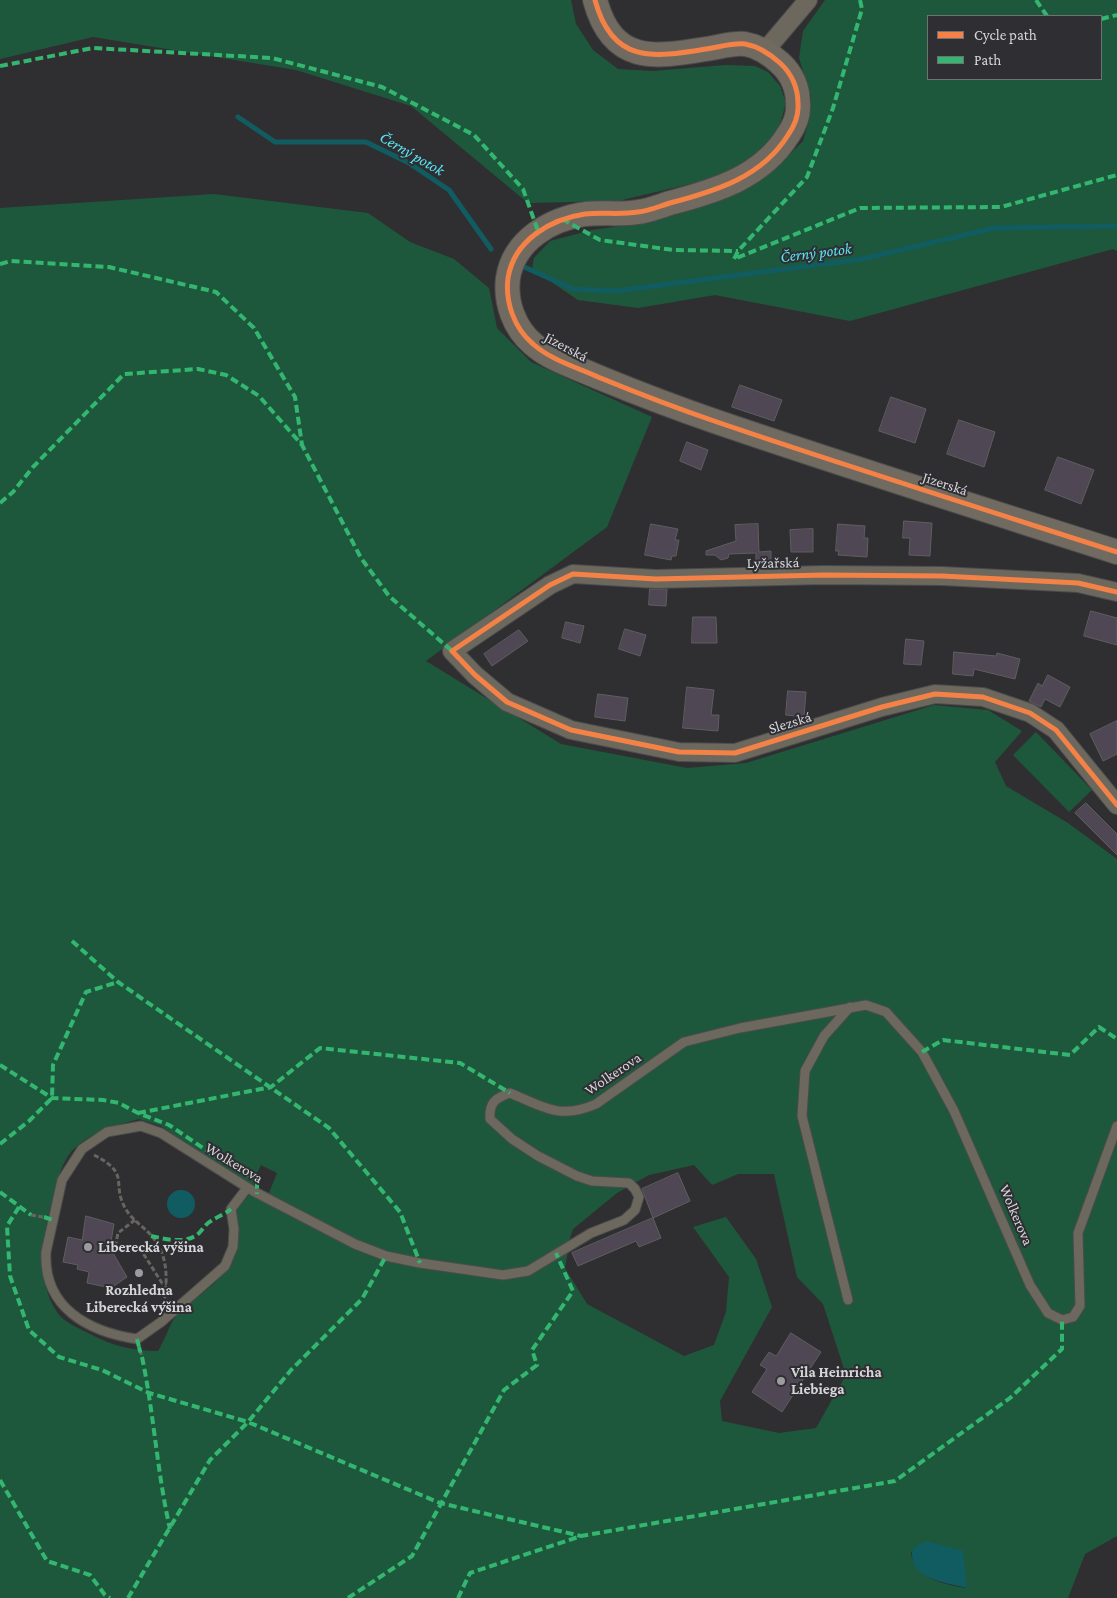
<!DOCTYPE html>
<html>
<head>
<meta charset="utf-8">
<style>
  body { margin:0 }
  #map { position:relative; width:1117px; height:1598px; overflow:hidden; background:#2f2f32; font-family:"Crimson Pro",serif }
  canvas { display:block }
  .legend { position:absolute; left:927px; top:15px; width:175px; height:65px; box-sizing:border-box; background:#2e2e33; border:1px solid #717175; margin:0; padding:6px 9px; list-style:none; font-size:15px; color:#d6d6d9 }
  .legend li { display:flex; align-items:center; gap:10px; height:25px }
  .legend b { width:25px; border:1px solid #717175 }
</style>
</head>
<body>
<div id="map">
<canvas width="1117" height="1598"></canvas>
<ul class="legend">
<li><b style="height:6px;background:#f48246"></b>Cycle path</li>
<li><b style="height:6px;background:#33b770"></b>Path</li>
</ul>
</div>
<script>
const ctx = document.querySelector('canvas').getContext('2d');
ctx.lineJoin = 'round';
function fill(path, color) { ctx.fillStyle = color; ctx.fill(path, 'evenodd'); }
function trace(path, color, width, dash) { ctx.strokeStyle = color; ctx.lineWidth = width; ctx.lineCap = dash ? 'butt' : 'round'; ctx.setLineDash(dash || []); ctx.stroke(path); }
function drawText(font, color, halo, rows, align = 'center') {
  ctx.font = font + ' "Crimson Pro",serif'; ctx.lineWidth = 4; ctx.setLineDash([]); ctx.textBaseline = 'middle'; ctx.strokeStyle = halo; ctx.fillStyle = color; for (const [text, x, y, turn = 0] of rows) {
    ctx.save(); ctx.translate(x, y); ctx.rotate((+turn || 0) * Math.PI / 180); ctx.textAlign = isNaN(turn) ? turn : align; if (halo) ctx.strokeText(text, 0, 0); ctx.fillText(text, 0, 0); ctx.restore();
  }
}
fill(new Path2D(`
  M 0,0 L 571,0 L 576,24 L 593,50 L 618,69 L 653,71 L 725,65 L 755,66 L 768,72 L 780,86 L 786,103 L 778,131 L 749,161 L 711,179 L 618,201 L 528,203 L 411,106 L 296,70 L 93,37 L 0,59 Z
  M 825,0 L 1117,0 L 1117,251 L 1113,249 L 850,321 L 715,295 L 638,308 L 578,300 L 532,269 L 534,258 L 550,241 L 592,230 L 643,223 L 752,183 L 785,159 L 803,141 L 809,121 L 811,96 L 799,58 L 803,31 ZM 928,16 L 1101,16 L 1101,79 L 928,79 Z
  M 214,194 L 368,213 L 410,242 L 454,259 L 489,288 L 497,328 L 531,362 L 652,417 L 607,527 L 426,661 L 561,744 L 687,768 L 746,763 L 934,705 L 988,710 L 1022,731 L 995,762 L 1006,786 L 1068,823 L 1117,859 L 1117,1536 L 1085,1554 L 1068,1598 L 0,1598 L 0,208 ZM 139,1119 L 161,1126 L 202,1155 L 254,1186 C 251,1197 240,1201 236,1210 C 230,1222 241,1237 237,1251 C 230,1274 207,1289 189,1304 C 185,1308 178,1312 175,1317 C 168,1328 165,1340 158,1351 C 134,1351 113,1346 92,1335 C 81,1329 64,1323 57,1312 C 36,1280 42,1240 51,1205 C 56,1189 59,1166 71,1152 C 89,1132 114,1126 139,1119 ZM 261,1165 L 277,1173 L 269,1193 L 254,1186 L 255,1177 ZM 694,1165 L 712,1185 L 738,1174 L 774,1174 L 797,1277 L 823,1304 L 846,1375 L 816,1428 L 779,1433 L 722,1421 L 720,1401 L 772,1307 L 756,1259 L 726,1217 L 693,1227 L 729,1277 L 726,1312 L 714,1345 L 684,1356 L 587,1304 L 565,1268 L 570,1238 L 573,1229 L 617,1193 L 649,1175 ZM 911,1552 L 967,1588 C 945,1585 913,1578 911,1552 Z
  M 1036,732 L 1092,790 L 1069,812 L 1013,755 Z`), '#1e583c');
fill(new Path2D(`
  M167 1204a14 14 0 1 1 28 0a14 14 0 1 1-28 0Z
  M 927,1541 L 963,1551 L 967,1588 C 949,1583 913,1580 912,1556 C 911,1547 919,1544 927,1541 Z`), '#105c61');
trace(new Path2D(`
  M 238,117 L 275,142 L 366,142 L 409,163 L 449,190 L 491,249
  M 522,266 L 573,289 L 615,291 L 862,259 L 994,228 L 1117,226`), '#105c61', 5);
const building = new Path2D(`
  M 740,385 L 782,400 L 774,421 L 732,407 Z
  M 891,397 L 926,409 L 915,443 L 879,431 Z
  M 959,420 L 995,432 L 984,467 L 947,454 Z
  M 687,442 L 708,450 L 701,470 L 680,461 Z
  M 1058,457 L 1094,470 L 1081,504 L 1045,490 Z
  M 904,521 L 932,523 L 930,556 L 909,555 L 910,538 L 903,538 Z
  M 651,524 L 678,529 L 675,540 L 679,540 L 676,556 L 672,556 L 671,560 L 645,555 Z
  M 758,524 L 759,552 L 771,551 L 771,566 L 756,566 L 756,553 L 729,554 L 728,558 L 721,560 L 715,555 L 706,555 L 706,551 L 736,541 L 735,525 Z
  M 838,524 L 865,526 L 864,538 L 868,538 L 867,557 L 838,555 L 839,551 L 836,551 Z
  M 813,529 L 813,552 L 791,552 L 790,530 Z
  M 650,589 L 667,589 L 666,606 L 649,605 Z
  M 1091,611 L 1117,618 L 1117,645 L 1084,636 Z
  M 693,617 L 716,617 L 717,643 L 692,643 Z
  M 566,622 L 584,626 L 580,643 L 562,638 Z
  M 625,629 L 646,635 L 640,656 L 619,649 Z
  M 519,630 L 528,641 L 492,666 L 484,654 Z
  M 906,639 L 924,641 L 921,665 L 904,664 Z
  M 954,652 L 996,656 L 997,653 L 1020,659 L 1015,679 L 974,669 L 973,676 L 953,674 Z
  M 1048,675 L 1070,687 L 1060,707 L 1045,699 L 1041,707 L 1029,701 L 1038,683 L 1042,686 Z
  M 687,687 L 714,690 L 711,715 L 719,715 L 718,731 L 683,728 Z
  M 788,691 L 806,692 L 804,717 L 786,715 Z
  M 598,694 L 628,698 L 625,721 L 595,717 Z
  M 1117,721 L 1117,754 L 1103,761 L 1090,734 Z
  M 1086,803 L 1117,834 L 1117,855 L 1075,813 Z
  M 678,1173 L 690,1201 L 653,1218 L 642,1189 Z
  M 86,1216 L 114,1224 L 109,1253 L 113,1253 L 127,1277 L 111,1288 L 87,1283 L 89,1272 L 77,1269 L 78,1265 L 63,1262 L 68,1237 L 82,1240 Z
  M 653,1218 L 661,1238 L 639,1247 L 636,1241 L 578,1266 L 572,1253 Z
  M 791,1333 L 821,1352 L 782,1412 L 752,1392 L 767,1369 L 760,1365 L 769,1352 L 776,1356 Z`);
fill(building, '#504754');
trace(building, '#5e5e60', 1);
const lane = new Path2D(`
  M 247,1188 L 231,1209 L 234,1229 L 233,1247 L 225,1266 L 161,1322 L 137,1339 C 89,1332 43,1308 46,1252 L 62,1180 L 82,1149 L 107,1132 L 141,1126 L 161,1133 L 253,1191 L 355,1244 L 386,1256 L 420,1263 L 503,1275 L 528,1271 L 591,1233 L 624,1220 L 635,1210 L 639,1197 L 635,1189 L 629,1183 L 592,1181 L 577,1176 L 538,1156 L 512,1139 L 490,1119 C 489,1103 495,1098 510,1093 C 544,1107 560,1120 596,1104 L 684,1042 L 740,1028 L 866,1005 L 886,1012 L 922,1052 L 954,1111 L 1030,1285 L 1048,1313 L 1062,1320 L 1073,1317 L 1080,1306 L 1078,1233 L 1117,1126
  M 848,1300 L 802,1116 L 805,1071 L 824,1036 L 850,1007`);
const street = new Path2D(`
  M 764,52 L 808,0
  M 1117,592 L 1078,583 L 942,576 L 824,575 L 656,579 L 573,574 L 550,585 L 452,651 L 475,675 L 507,702 L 571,730 L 679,752 L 735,753 L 882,707 L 935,694 L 983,697 L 1030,713 L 1056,730 L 1117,805`);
const secondary = new Path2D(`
  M 595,0 C 613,67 657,57 712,48 C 723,46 734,43 745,44 C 757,46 770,54 780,63 C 792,74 798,87 798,104 C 799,116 795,125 788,135 C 762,177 716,191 670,203 C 660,206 649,211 638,212 C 621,215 602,212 585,214 C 551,219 514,240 508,278 C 505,302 514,328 533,344 C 551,360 576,367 598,377 C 637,393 676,408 717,422 C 849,467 983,509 1117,552`);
trace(lane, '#4b4b4c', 11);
trace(street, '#4b4b4c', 20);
trace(secondary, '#4b4b4c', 26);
trace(new Path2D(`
  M 94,1155 C 133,1175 109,1183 127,1211 C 132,1219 142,1226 149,1233 C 168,1253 168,1276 164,1302
  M 31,1215 L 43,1217
  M 135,1220 L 118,1233 L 115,1248 L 141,1250 L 162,1283 L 167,1284
  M 140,1350 L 142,1357`), '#686561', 3, [5, 2.5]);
trace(lane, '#6c685e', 9);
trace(street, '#6c685e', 18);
trace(secondary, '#706a60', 24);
trace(new Path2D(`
  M 860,0 L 862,9 L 833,108 L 807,177 L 738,251 L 734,259 L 860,208 L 1001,207 L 1117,175
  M 1036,0 L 1047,16
  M 1101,19 L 1117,15
  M 0,66 L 93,48 L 272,58 L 382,87 L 474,135 L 523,189 L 538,231
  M 562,219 L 600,240 L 673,250 L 738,251
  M 0,264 L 11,261 L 109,267 L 216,292 L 254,328 L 295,397 L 302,445
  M 0,503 L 13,492 L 33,467 L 124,374 L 198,369 L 226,375 L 259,396 L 302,445 L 361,558 L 389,596 L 452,651
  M 72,941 L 118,982 L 329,1128 L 400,1212 L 420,1263
  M 922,1052 L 943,1040 L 1070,1055 L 1099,1027 L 1117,1039
  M 0,1065 L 52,1098 L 103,1100 L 119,1103 L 138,1113 L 169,1125 L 219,1159 L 257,1180 L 257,1194
  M 138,1113 L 271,1087 L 320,1048 L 460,1063 L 510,1093
  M 0,1144 L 29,1121 L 52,1098 L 53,1065 L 86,992 L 118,982
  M 0,1192 L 31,1215
  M 19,1207 L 7,1226 L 10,1276 L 29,1330 L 59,1357 L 102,1370 L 149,1393 L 248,1422 L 440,1503 L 581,1536
  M 44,1217 L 53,1220
  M 151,1236 C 166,1239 183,1244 197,1235 C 202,1231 205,1224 211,1221 C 218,1216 224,1215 231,1209
  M 137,1339 L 140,1351 L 139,1347
  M 142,1357 C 154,1414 157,1472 170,1529
  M 0,1480 L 47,1561 L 90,1575 L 105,1595 L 110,1598
  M 128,1598 L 210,1460 L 248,1422 L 291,1370 L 362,1299 L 386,1256
  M 348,1598 L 412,1556 L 504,1390 L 537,1365 L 532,1350 L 573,1291 L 556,1253
  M 458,1598 L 470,1573 L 581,1536 L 895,1481 L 1010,1398 L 1062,1349 L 1062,1320`), '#33b770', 4, [8, 4]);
trace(new Path2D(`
  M 595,0 C 613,67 657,57 712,48 C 723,46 734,43 745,44 C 757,46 770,54 780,63 C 792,74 798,87 798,104 C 799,116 795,125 788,135 C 762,177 716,191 670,203 C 660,206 649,211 638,212 C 621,215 602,212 585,214 C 551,219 514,240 508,278 C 505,302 514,328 533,344 C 551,360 576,367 598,377 C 637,393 676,408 717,422 C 849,467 983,509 1117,552
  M 1117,592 L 1078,583 L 942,576 L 824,575 L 656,579 L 573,574 L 550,585 L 452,651 L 475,675 L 507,702 L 571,730 L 679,752 L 735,753 L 882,707 L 935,694 L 983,697 L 1030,713 L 1056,730 L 1117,805`), '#f48246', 5);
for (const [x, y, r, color] of [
  [88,1247,5,"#9c9c9f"],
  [139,1273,5,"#9c9c9f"],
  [781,1381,5,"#9c9c9f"]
]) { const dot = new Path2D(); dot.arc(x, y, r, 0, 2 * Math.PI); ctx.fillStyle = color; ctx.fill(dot); trace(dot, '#2e2e33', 2); }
drawText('15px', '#d6d6d9', '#2e2e33', [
  ["Jizerská",566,347,28],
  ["Jizerská",945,484,18],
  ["Lyžařská",773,563,-1],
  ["Slezská",790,723,-17],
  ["Wolkerova",613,1074,-34],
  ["Wolkerova",234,1163,31],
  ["Wolkerova",1016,1215,67]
]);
drawText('bold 15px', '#d6d6d9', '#2e2e33', [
  ["Liberecká výšina",98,1247],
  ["Rozhledna",139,1290,"center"],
  ["Liberecká výšina",139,1307,"center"],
  ["Vila Heinricha",791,1372],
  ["Liebiega",791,1389]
], 'left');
drawText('italic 16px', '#58e5f0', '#2e2e33', [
  ["Černý potok",412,154,30],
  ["Černý potok",816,253,-7]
]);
</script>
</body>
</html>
